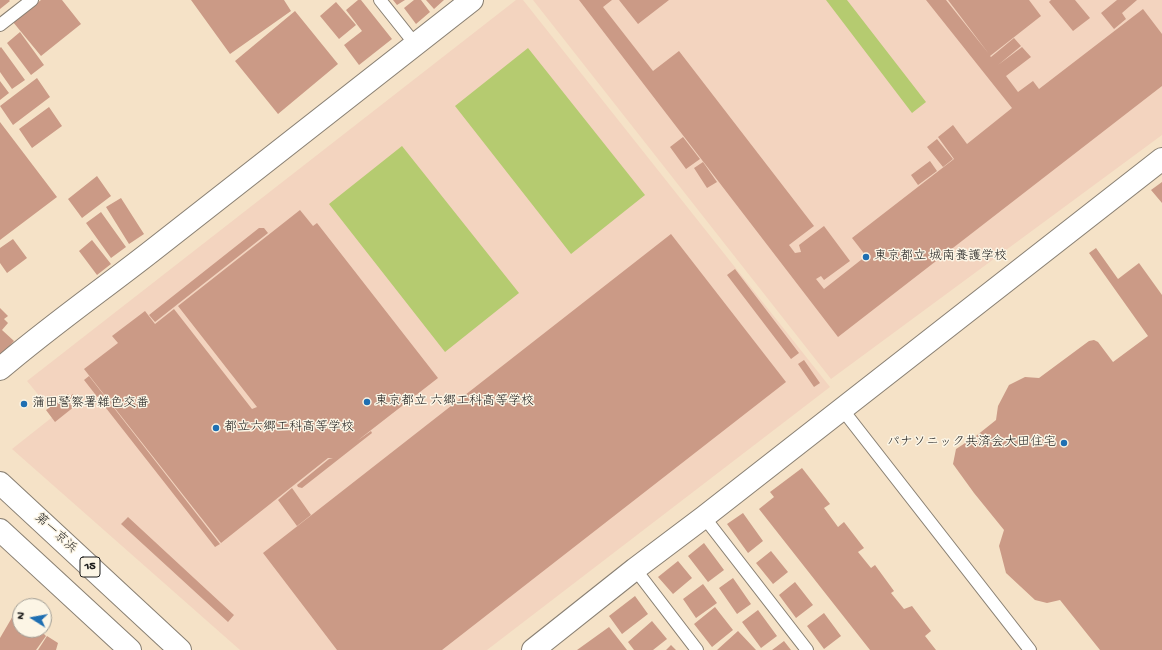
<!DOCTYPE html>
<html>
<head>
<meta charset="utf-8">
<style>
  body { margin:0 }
  #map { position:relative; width:1162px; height:650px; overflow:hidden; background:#f5e2c7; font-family:"Gochi Hand",sans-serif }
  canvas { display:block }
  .north { position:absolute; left:12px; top:598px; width:40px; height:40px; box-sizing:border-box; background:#fcf5e5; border:1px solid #a29e95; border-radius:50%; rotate:281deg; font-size:11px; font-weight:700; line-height:16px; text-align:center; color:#1c1c1c }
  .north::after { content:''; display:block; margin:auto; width:14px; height:18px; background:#1f6fb2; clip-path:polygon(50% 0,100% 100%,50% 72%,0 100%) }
</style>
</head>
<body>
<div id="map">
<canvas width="1162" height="650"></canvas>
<div class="north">N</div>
</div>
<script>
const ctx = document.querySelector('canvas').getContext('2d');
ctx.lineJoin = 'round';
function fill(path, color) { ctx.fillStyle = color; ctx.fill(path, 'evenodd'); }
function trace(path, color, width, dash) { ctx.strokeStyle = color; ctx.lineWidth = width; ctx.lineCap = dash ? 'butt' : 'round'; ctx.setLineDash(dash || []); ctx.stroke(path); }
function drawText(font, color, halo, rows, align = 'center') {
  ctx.font = font + ' "Gochi Hand","Klee One",sans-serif'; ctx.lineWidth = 3; ctx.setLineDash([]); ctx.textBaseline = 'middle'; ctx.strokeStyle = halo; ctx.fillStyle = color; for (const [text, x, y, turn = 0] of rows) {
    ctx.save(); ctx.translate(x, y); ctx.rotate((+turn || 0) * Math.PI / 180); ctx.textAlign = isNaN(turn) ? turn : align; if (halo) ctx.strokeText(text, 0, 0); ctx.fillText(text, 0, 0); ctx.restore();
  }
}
fill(new Path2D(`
  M 516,0 L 523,0 L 830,387 L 487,650 L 240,650 L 12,449 L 55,415 L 27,381 Z
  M 533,0 L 1162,0 L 1162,135 L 831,379 Z`), '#f3d4bf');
fill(new Path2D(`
  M 826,0 L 847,0 L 926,102 L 912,113 Z
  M 528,48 L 645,195 L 571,254 L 455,106 Z
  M 402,146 L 519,293 L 445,352 L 329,204 Z`), '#b5cb70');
fill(new Path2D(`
  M 0,0 L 9,0 L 10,1 L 0,9 Z
  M 41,0 L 62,0 L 81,24 L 41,56 L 13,22 Z
  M 191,0 L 284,0 L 291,11 L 230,54 Z
  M 358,0 L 361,0 L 392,39 L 359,65 L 344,45 L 362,31 L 346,10 Z
  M 393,0 L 405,0 L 397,5 Z
  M 414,0 L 421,0 L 430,12 L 416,24 L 404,8 Z
  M 426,0 L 444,0 L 434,9 Z
  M 579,0 L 612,0 L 603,7 L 653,71 L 679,51 L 814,226 L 789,245 L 795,253 L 801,252 L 799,245 L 824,226 L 850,261 L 824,280 L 821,276 L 816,279 L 824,289 L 866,256 L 852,238 L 954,159 L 938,137 L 953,125 L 967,144 L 1012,108 L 926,0 L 946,0 L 989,54 L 948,0 L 1029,0 L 1041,16 L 990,56 L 991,57 L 1014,38 L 1021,46 L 998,65 L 1022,47 L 1031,57 L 1006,76 L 1018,92 L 1033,81 L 1039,89 L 1143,9 L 1162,34 L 1162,86 L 838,337 Z
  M 619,0 L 669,0 L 638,24 Z
  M 1051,0 L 1075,0 L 1090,18 L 1073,31 L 1049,2 Z
  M 1117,0 L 1137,0 L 1122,13 L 1126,19 L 1114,29 L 1101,13 Z
  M 336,2 L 356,25 L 339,39 L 320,16 Z
  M 295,11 L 338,64 L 278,114 L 235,61 Z
  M 20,32 L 44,65 L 31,75 L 7,43 Z
  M 1,47 L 25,80 L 12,89 L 0,72 L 0,48 Z
  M 37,78 L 50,97 L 13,125 L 0,106 Z
  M 0,81 L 9,93 L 0,100 Z
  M 49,107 L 62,126 L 32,148 L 19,129 Z
  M 0,122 L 57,197 L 0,240 Z
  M 683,137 L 700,159 L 686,169 L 670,147 Z
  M 937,139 L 953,159 L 943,167 L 927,147 Z
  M 930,161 L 937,171 L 918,185 L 911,175 Z
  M 703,162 L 717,182 L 707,188 L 694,168 Z
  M 97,176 L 111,196 L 82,218 L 68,199 Z
  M 1162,182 L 1162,203 L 1151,190 Z
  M 121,198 L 144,234 L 129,244 L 106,207 Z
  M 300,210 L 313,226 L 317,223 L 438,378 L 357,441 L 371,431 L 372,433 L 302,488 L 298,487 L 297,485 L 329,459 L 333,458 L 328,458 L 221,543 L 84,369 L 118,343 L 112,336 L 145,311 L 155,324 L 174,309 L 252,409 L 257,407 L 178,306 Z
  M 101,212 L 126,247 L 111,258 L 86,223 Z
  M 259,228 L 264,228 L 268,233 L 155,322 L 149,315 Z
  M 671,234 L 786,382 L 442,650 L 337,650 L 263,553 Z
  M 13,239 L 27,258 L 7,273 L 0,263 L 0,248 Z
  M 92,240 L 111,264 L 97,275 L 79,251 Z
  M 1096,248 L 1118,279 L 1139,263 L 1162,295 L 1162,650 L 1100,650 L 1060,600 L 1047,603 L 1035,600 L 1006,573 L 999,546 L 1004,530 L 974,493 L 953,464 L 956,449 L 976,436 L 996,420 L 998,406 L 1009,385 L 1025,377 L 1039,378 L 1089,341 L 1094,340 L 1098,342 L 1113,362 L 1148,336 L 1089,253 Z
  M 735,269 L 799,353 L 791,359 L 727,275 Z
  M 0,308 L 8,316 L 4,319 L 8,323 L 2,330 L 14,341 L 0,357 Z
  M 804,360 L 820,383 L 814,387 L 798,364 Z
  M 89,376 L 220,544 L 215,547 L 84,380 Z
  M 68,394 L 70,396 L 73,394 L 77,399 L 75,406 L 55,422 L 46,410 Z
  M 802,468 L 830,504 L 824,508 L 838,527 L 844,522 L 864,548 L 858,552 L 871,568 L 875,565 L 894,591 L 891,593 L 904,609 L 912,606 L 931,631 L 925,636 L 936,650 L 870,650 L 759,509 L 774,497 L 770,492 Z
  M 292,488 L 311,515 L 297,526 L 278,500 Z
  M 743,513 L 763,541 L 748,553 L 727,524 Z
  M 128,517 L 234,615 L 228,622 L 121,524 Z
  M 704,543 L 724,570 L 708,582 L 688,556 Z
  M 771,551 L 788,572 L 773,584 L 756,563 Z
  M 678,561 L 692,578 L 673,594 L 658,577 Z
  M 733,578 L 751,604 L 737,614 L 719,588 Z
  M 795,582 L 813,605 L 796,618 L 779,595 Z
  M 703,584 L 717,603 L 696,618 L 683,599 Z
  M 635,596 L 648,614 L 622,634 L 609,616 Z
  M 715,607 L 733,630 L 712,647 L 694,624 Z
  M 17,609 L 20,611 L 20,630 L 40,630 L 46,636 L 36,650 L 0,650 L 0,638 Z
  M 758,610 L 777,636 L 761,648 L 742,622 Z
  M 824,613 L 841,636 L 824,649 L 807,626 Z
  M 652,621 L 667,639 L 653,650 L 634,650 L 628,642 Z
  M 609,627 L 627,650 L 577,650 Z
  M 738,631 L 756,650 L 717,650 Z
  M 47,636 L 58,643 L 56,650 L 38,650 Z
  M 784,641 L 791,650 L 772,650 Z
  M 671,645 L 676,650 L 666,650 Z`), '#cb9a86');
const service = new Path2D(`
  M 380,0 L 415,44
  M 0,25 L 32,0
  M 842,409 L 1030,650
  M 704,517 L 807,650
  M 635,569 L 697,650`);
const minor = new Path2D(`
  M 0,369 C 49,327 102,290 153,250 C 259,167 365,83 472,0
  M 533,650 L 635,569 L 704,517 L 1162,159`);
const trunk = new Path2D(`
  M 0,483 L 180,650
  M 0,530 L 130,650`);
trace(service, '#887f72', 14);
trace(minor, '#887f72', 24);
trace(trunk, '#887f72', 24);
trace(service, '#fff', 12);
trace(minor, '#fff', 22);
trace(trunk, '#fff', 22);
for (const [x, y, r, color] of [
  [866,257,4,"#1f6fb2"],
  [367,402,4,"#1f6fb2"],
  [24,404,4,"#1f6fb2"],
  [216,428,4,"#1f6fb2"],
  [1064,443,4,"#1f6fb2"]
]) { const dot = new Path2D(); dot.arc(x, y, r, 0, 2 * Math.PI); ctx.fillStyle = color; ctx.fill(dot); trace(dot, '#fcf5e5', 1.5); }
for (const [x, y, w] of [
  [90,567,20]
]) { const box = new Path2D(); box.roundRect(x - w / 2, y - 10, w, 20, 3); ctx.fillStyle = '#fcf5e5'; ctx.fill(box); trace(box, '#1c1c1c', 1); }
drawText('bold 12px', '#1c1c1c', null, [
  ["15",90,567]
]);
drawText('13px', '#1c1c1c', '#fcf5e5', [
  ["東京都立 城南養護学校",874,257],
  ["東京都立 六郷工科高等学校",375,402],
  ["蒲田警察署雑色交番",32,404],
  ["都立六郷工科高等学校",224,428],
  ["パナソニック共済会大田住宅",1056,443,"right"]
], 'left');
drawText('13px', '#1c1c1c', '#fcf5e5', [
  ["第一京浜",55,534,43]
]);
</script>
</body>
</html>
